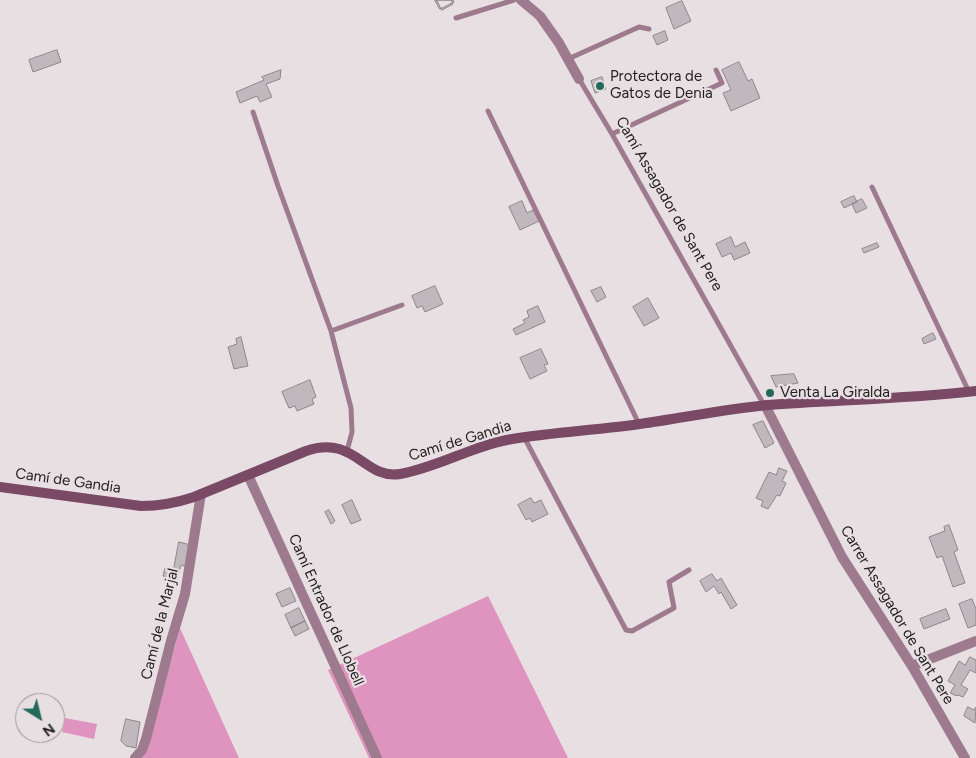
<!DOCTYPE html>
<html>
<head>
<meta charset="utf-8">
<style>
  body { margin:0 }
  #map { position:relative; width:976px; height:758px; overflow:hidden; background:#e8dfe3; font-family:Figtree,sans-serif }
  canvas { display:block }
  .north { position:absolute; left:15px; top:693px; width:50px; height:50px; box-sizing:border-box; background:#e8dfe3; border:1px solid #999396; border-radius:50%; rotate:144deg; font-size:14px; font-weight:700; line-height:20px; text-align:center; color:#232022 }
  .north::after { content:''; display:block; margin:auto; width:18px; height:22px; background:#23695c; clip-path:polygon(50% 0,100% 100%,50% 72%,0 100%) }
</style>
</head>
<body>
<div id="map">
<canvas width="976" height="758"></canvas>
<div class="north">N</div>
</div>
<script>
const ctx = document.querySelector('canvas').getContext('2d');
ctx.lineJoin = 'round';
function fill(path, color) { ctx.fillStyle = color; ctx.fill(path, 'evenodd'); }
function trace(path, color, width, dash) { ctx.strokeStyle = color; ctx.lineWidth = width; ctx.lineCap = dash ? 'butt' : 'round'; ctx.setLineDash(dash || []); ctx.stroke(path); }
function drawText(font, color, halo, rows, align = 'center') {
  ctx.font = font + ' Figtree,sans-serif'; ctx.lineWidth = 4.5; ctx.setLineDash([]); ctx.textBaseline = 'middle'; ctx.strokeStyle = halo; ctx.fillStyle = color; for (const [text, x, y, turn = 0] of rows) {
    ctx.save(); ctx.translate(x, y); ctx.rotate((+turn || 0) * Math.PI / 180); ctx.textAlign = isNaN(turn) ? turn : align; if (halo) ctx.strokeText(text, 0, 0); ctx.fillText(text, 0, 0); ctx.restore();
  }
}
fill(new Path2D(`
  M 488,596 L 568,758 L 369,758 L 328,670 Z
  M 180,628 L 239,758 L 140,758 L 149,743 Z
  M 65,718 L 97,724 L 94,739 L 62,732 Z`), '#df94bf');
const building = new Path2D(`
  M 435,0 L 453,0 L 454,2 L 440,9 Z
  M 437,0 L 451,0 L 453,4 L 442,10 Z
  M 682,1 L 691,21 L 674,29 L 666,8 Z
  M 665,31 L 668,40 L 657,45 L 653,36 Z
  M 57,50 L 61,62 L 33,72 L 29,60 Z
  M 739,62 L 748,81 L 752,79 L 760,98 L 731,111 L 723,93 L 731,90 L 722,70 Z
  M 281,70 L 280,79 L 266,84 L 272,97 L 260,102 L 257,96 L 240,103 L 236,92 L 264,80 L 262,77 Z
  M 602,77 L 606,89 L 595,93 L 591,81 Z
  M 854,196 L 857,202 L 844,208 L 841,202 Z
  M 862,199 L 867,208 L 856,213 L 852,204 Z
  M 522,201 L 527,213 L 533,210 L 539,221 L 520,230 L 509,207 Z
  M 731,237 L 735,247 L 745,242 L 750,253 L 734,260 L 731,253 L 722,257 L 716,244 Z
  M 877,243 L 879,247 L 864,253 L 862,249 Z
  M 435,286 L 443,304 L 425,312 L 422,306 L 417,308 L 412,296 Z
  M 601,287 L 606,297 L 597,302 L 591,291 Z
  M 648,298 L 659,318 L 644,326 L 633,307 Z
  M 538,306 L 545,322 L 516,335 L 513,329 L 525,323 L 523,320 L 529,317 L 527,311 Z
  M 933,333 L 936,339 L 924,344 L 922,339 Z
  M 241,337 L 248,366 L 234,369 L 228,347 L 237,344 L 236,339 Z
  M 541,349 L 548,364 L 544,365 L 547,371 L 530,379 L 520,358 Z
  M 794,374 L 798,383 L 776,387 L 771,376 Z
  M 310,380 L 316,397 L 312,399 L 314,404 L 297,411 L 295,406 L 289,408 L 282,392 Z
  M 763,421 L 774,443 L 765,448 L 753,425 Z
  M 779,468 L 787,471 L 782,481 L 786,483 L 780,496 L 777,495 L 768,509 L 761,506 L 763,501 L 756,498 L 769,472 L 776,475 Z
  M 531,498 L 534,503 L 541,500 L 548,514 L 532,522 L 530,518 L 526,520 L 518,505 Z
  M 352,500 L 361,520 L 351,524 L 342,505 Z
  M 329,510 L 335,521 L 331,524 L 325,512 Z
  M 949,525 L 958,550 L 954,552 L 965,583 L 953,587 L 942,556 L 937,558 L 929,537 L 945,531 L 944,527 Z
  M 179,542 L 191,545 L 186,567 L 181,565 L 176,583 L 170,582 L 171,578 L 163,576 L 165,568 L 173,570 Z
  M 712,574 L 717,581 L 721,578 L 737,605 L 731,609 L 721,592 L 719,594 L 714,586 L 706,592 L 700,581 Z
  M 290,588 L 296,601 L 282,607 L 276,594 Z
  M 972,599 L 976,609 L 976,625 L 968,628 L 959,604 Z
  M 299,608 L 305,621 L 291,628 L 285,615 Z
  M 946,609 L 950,619 L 924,629 L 920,619 Z
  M 305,621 L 309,629 L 295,636 L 291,628 Z
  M 970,657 L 976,660 L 976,673 L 970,670 L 961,685 L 968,689 L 963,697 L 958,695 L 957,696 L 950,693 L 955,685 L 948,681 L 959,661 L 965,665 Z
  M 968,707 L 974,710 L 976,707 L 975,723 L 964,716 Z
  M 126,719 L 140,722 L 136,748 L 126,746 L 121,741 Z`);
fill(building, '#c1b8bd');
trace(building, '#8e868a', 1);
trace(new Path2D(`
  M 456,18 L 514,0
  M 568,59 L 639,27 L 649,29
  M 579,79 L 612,134 L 764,405
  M 488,111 L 639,424
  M 253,112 L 278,186 L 331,331 L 351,408 L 352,432 L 347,451
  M 612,134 L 722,83 L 716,70
  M 872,187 L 969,392
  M 331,331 L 402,305
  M 524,437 L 626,630 L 632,631 L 674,608 L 669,582 L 689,570`), '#9e7a8e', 5);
trace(new Path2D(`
  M 521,0 L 540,16 L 559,43 L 579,79
  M 765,405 L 842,557 L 912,666 L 965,758
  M 248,475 L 377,758
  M 912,666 L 976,641
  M 135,758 L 142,750 L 146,739 L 171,641 L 185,594 L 201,494`), '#9e7a8e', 10);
trace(new Path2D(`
  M 0,487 L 141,506 C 160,506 176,503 194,497 L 306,451 C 355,434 364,480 400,474 C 439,467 474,445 512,439 C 555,432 598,430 640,424 C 683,418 725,409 768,405 C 837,400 907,399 976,391`), '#7a4966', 10);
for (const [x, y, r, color] of [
  [600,86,5,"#23695c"],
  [770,393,5,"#23695c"]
]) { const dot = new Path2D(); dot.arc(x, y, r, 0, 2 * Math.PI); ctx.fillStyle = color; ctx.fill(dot); trace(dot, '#e8dfe3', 2); }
drawText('15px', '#232022', '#e8dfe3', [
  ["Protectora de",610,77],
  ["Gatos de Denia",610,94],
  ["Venta La Giralda",780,393]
], 'left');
drawText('15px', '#232022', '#e8dfe3', [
  ["Camí Assagador de Sant Pere",669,204,60],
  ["Camí de Gandia",460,441,-17],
  ["Camí de Gandia",68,481,8],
  ["Camí Entrador de Llobell",326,610,66],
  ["Carrer Assagador de Sant Pere",897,615,59],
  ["Camí de la Marjal",160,624,-76]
]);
</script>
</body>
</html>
